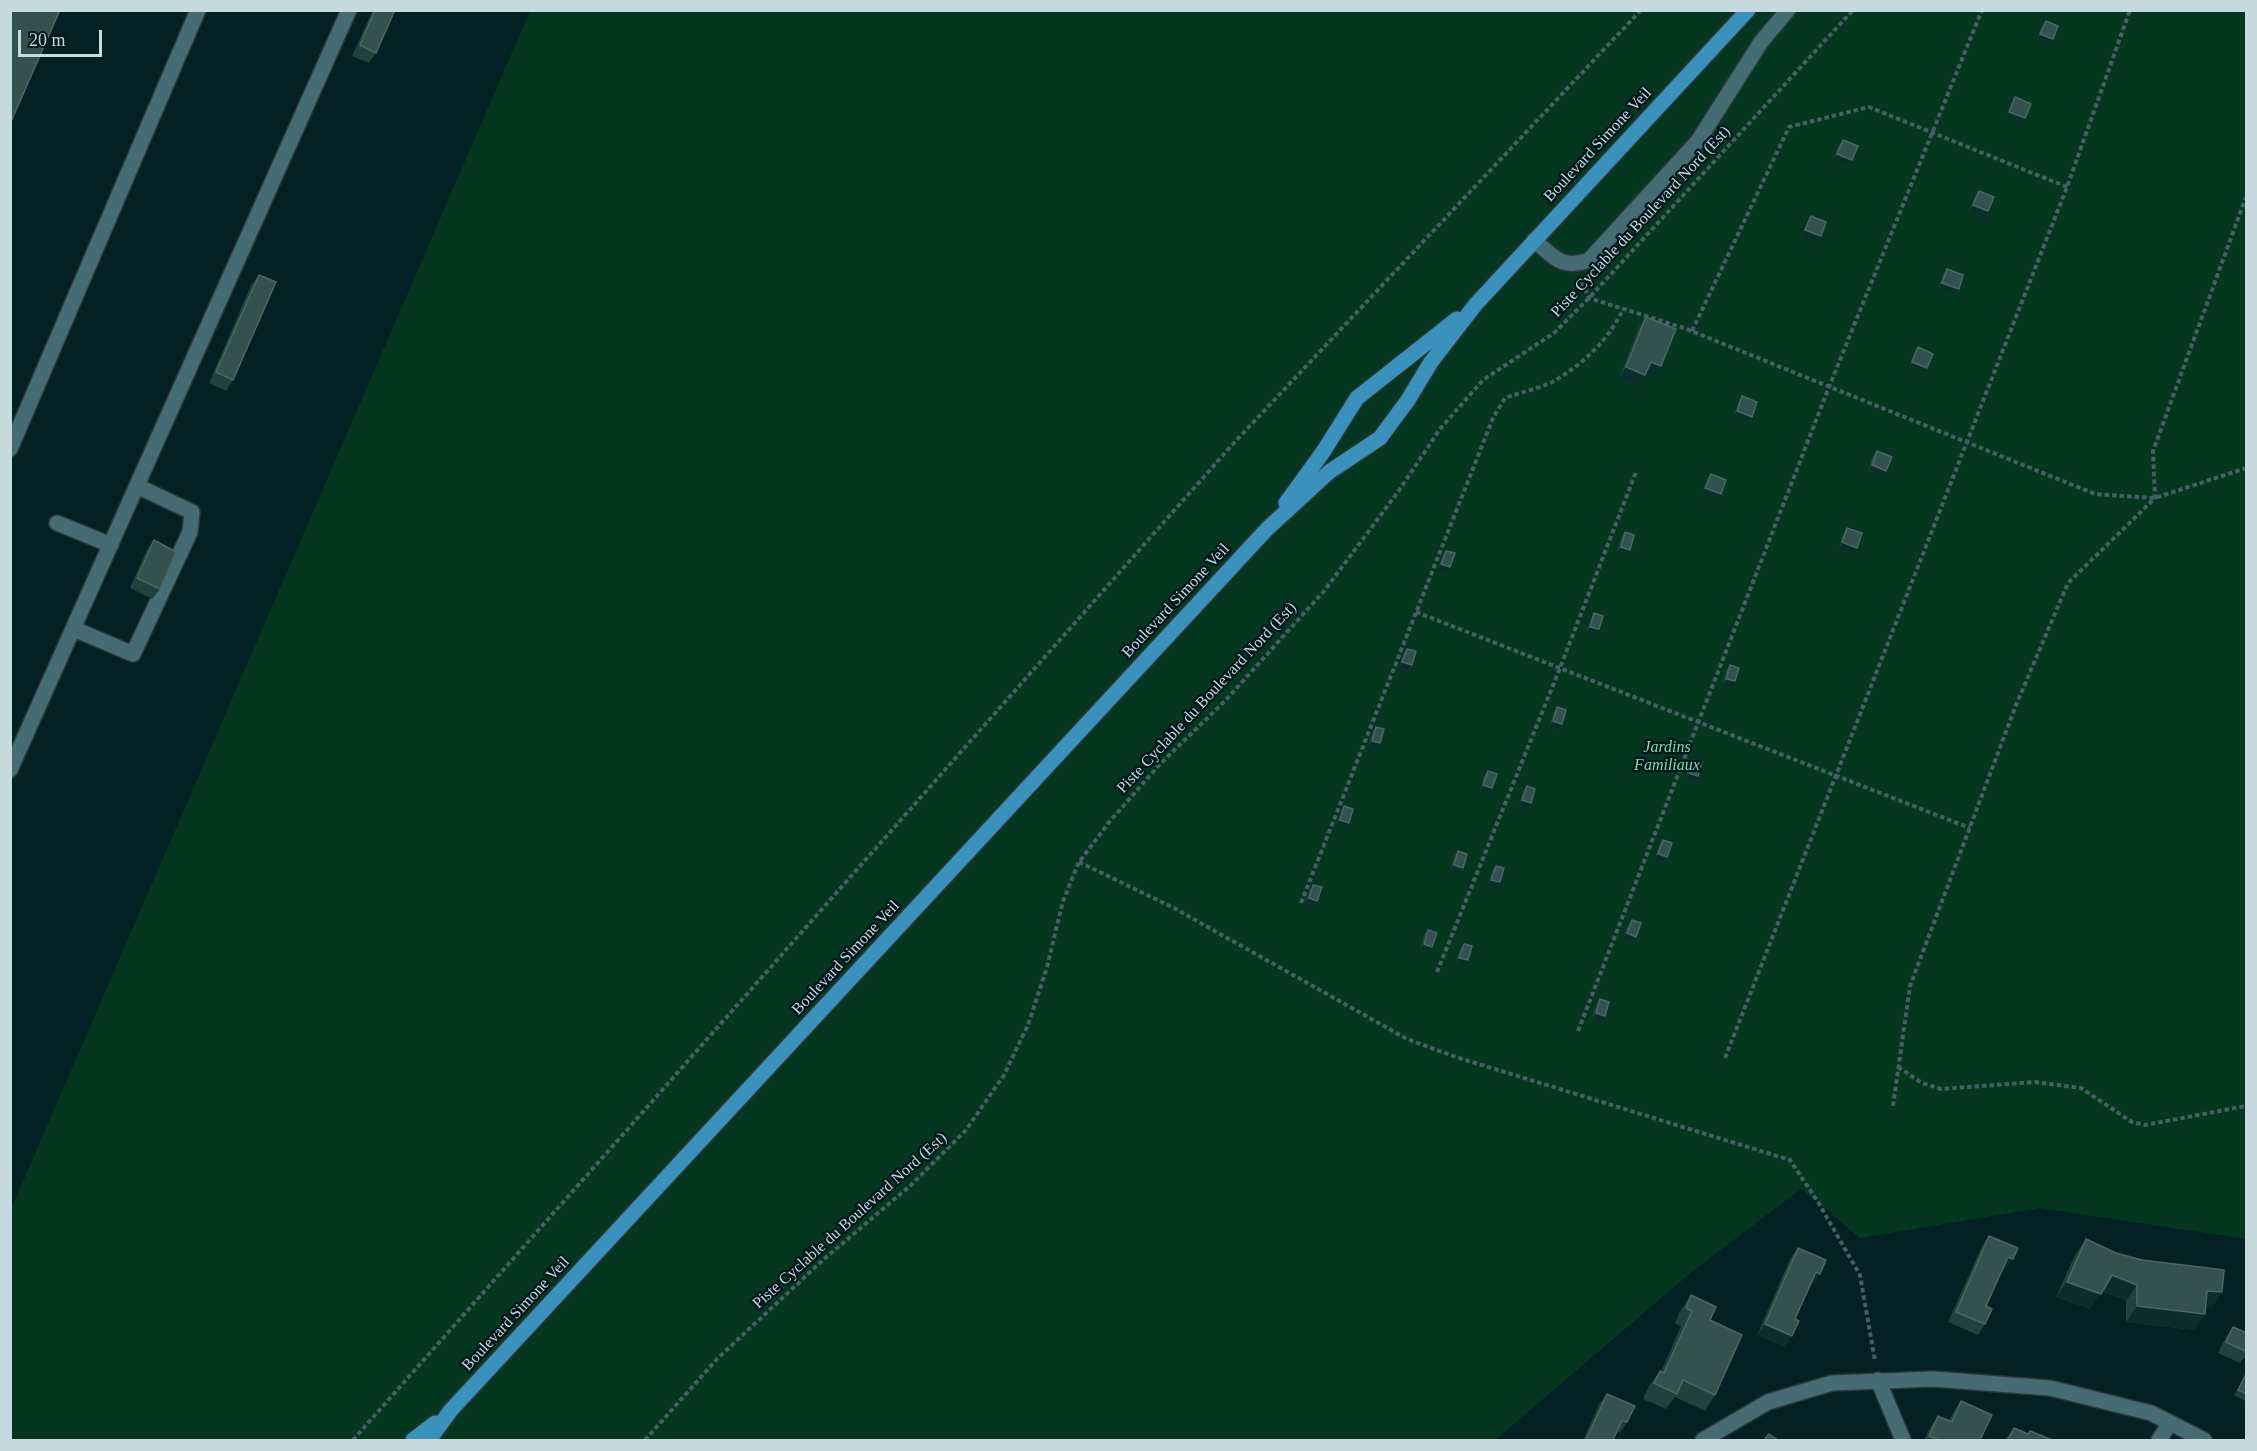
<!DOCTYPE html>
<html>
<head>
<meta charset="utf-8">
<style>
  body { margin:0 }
  #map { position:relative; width:2257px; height:1451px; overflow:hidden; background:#032025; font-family:Georgia,serif }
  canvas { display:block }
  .frame { position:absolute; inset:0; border:12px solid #c7dbdf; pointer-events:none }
  .scale { position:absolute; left:18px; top:30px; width:84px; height:27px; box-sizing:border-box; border:3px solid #c7dbdf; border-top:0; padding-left:8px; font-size:18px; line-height:21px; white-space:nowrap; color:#c7dbdf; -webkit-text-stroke:4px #00161c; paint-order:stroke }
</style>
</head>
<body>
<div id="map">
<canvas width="2257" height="1451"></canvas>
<div class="frame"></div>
<div class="scale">20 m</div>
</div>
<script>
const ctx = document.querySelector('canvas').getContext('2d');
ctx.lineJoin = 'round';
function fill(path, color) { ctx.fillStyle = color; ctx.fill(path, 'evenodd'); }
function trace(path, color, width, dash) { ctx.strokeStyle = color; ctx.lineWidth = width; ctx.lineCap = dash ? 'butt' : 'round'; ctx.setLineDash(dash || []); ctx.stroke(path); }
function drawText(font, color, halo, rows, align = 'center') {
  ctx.font = font + ' Georgia,serif'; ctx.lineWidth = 4.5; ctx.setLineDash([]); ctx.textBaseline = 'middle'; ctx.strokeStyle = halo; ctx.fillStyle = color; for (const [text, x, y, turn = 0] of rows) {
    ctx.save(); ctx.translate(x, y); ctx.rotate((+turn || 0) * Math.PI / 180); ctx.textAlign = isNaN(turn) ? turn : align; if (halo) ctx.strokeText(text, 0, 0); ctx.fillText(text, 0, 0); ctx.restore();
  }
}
fill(new Path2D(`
  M 530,11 L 2246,11 L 2246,1239 L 2040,1208 L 1860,1238 L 1801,1189 L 1693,1271 L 1495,1440 L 11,1440 L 11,1209 Z`), '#053620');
const minor = new Path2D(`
  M 1534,240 C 1554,257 1561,270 1589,260 L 1698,141 L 1761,42 L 1788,10
  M 10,449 L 198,10
  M 57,523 L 111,545
  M 74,629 L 133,654 L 190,532 L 192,512 L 137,486
  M 10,770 L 349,10
  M 1878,1380 L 1903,1440
  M 1703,1440 L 1768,1402 L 1832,1383 L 1933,1379 L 2050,1388 L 2151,1413 L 2204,1440
  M 2159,1440 L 2170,1423`);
const major = new Path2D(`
  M 1286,503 L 1323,452 L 1357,398 L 1457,319
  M 413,1440 L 435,1423
  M 429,1440 L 451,1410 L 1267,529 L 1329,472 L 1380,438 L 1408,400 L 1431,362 L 1476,304 L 1748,10`);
trace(minor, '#2c373a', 18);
trace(major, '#2c373a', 18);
trace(new Path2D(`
  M 1582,282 L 1589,298 L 1684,328 L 2095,494 L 2155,498 L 2246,468
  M 1692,331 L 1789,127 L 1869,107 L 2067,187
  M 1416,612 L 1970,828
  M 1079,862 L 1174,908 L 1407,1039 L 1456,1057 L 1790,1160 L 1818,1202 L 1860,1275 L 1875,1361
  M 1301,903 L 1493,418 L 1505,398 C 1521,392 1539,389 1554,381 C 1583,364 1609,340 1623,309
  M 1437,972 L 1560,668 L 1636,472
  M 1578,1031 L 1829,387 L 1982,10
  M 1725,1058 L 2067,187 L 2130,10
  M 1898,1067 L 1922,1083 L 1941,1089 L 2035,1082 L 2081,1088 L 2132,1122 L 2145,1125 L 2246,1106
  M 1893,1106 L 1910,986 L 2016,705 L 2068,583 L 2155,498 L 2153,451 L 2246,197
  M 353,1440 L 1232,445 L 1641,10
  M 645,1440 L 717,1359 L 823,1260 L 911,1185 L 966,1130 L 1004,1075 L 1028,1025 L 1047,967 L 1063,901 L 1079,862 L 1110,821 L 1161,763 L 1225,701 L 1324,591 L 1398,492 L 1440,429 L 1483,380 L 1554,333 L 1589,298 L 1853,10`), '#455f64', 4, [4.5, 3]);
trace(minor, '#456c73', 15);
trace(major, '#3a92bc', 15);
fill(new Path2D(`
  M 373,10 L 395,10 L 376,53 L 369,63 L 352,56 Z
  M 2046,21 L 2053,39 L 2049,44 L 2037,39 L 2042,26 Z
  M 2015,97 L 2025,118 L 2021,123 L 2006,117 L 2012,103 Z
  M 1843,140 L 1848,166 L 1833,160 L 1839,145 Z
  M 1979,191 L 1988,211 L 1984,217 L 1969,211 L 1975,196 Z
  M 1811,216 L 1821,236 L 1817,242 L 1802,236 L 1808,221 Z
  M 1947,269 L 1959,289 L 1955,294 L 1938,288 L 1943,274 Z
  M 259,275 L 233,380 L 226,391 L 209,383 L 251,285 Z
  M 1646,317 L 1653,377 L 1646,374 L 1638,385 L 1619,378 L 1639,327 Z
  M 1918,347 L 1927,368 L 1924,373 L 1909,367 L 1914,353 Z
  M 1742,396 L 1752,417 L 1748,422 L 1733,416 L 1739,402 Z
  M 1877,451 L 1886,471 L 1883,476 L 1868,470 L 1873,456 Z
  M 1711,474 L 1721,494 L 1717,500 L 1702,494 L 1708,479 Z
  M 1847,528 L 1857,548 L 1853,553 L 1839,548 L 1843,534 Z
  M 1625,532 L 1630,550 L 1626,555 L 1617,552 L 1621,538 Z
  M 154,540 L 160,589 L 152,599 L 130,588 L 146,551 Z
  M 1446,551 L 1447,573 L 1438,570 L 1442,556 Z
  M 1594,613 L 1599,629 L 1595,635 L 1586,632 L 1591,618 Z
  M 1407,649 L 1408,671 L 1399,668 L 1403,654 Z
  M 1730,665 L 1731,687 L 1722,684 L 1726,670 Z
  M 1557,707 L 1562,724 L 1558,729 L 1549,726 L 1554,712 Z
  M 1376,727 L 1377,749 L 1368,746 L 1372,732 Z
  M 1693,760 L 1698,776 L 1694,782 L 1685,779 L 1690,765 Z
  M 1488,771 L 1492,788 L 1488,793 L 1480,791 L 1484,776 Z
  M 1527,786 L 1531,803 L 1528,808 L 1519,805 L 1523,792 Z
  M 1344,806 L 1346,828 L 1336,826 L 1341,811 Z
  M 1663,840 L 1663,862 L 1655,859 L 1659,845 Z
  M 1458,851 L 1459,873 L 1450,870 L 1454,856 Z
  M 1496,866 L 1496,888 L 1488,885 L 1492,871 Z
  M 1313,885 L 1314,906 L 1305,904 L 1309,890 Z
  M 1632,920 L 1632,942 L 1623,938 L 1628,925 Z
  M 1428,930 L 1429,952 L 1420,949 L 1424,935 Z
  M 1464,944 L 1464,966 L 1456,963 L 1460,949 Z
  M 1600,999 L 1605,1016 L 1601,1021 L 1592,1018 L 1596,1004 Z
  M 1989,1236 L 2005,1270 L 2003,1269 L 1986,1306 L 1985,1324 L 1978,1335 L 1948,1322 L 1982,1246 Z
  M 2086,1239 L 2116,1253 L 2222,1292 L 2211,1308 L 2205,1307 L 2205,1314 L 2194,1330 L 2126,1322 L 2126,1301 L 2102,1291 L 2090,1309 L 2056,1297 L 2075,1255 Z
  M 1798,1248 L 1820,1274 L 1813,1284 L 1811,1283 L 1795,1319 L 1785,1347 L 1757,1335 L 1790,1259 Z
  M 1691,1295 L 1710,1320 L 1715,1395 L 1705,1411 L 1675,1397 L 1666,1409 L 1643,1399 L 1649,1386 L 1660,1371 L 1661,1372 L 1681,1326 L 1675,1323 L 1680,1311 Z
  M 2233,1327 L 2247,1333 L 2247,1359 L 2244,1358 L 2240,1363 L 2218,1353 L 2226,1337 Z
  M 2246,1374 L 2247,1374 L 2247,1402 L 2234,1395 Z
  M 1607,1394 L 1627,1422 L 1620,1433 L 1617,1431 L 1613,1440 L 1583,1440 L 1599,1404 Z
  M 1961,1401 L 1980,1440 L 1924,1440 L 1931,1426 L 1938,1416 L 1949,1421 L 1954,1411 Z
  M 2014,1428 L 2028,1434 L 2030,1431 L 2052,1440 L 2005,1440 Z`), '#21413d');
fill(new Path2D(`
  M 2040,34 L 2053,39 L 2049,44 L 2037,39 Z
  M 2009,112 L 2025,118 L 2021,123 L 2006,117 Z
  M 1837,154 L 1852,160 L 1848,166 L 1833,160 Z
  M 1973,205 L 1988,211 L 1984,217 L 1969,211 Z
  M 1805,230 L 1821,236 L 1817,242 L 1802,236 Z
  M 1942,283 L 1959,289 L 1955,294 L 1938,288 Z
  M 1651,362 L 1661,366 L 1653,377 L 1643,373 Z
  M 1912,362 L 1927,368 L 1924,373 L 1909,367 Z
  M 1626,367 L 1645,375 L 1638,385 L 1619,378 Z
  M 1737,411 L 1752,417 L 1748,422 L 1733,416 Z
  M 1872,465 L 1886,471 L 1883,476 L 1868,470 Z
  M 1705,488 L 1721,494 L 1717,500 L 1702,494 Z
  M 1842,542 L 1857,548 L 1853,553 L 1839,548 Z
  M 1621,547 L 1630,550 L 1626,555 L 1617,552 Z
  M 1441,564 L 1450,567 L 1447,573 L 1438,570 Z
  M 1590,627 L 1599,629 L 1595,635 L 1586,632 Z
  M 1402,662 L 1412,665 L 1408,671 L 1399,668 Z
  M 1726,679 L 1735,681 L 1731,687 L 1722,684 Z
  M 1553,721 L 1562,724 L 1558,729 L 1549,726 Z
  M 1372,741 L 1380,743 L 1377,749 L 1368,746 Z
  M 1689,773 L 1698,776 L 1694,782 L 1685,779 Z
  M 1483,785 L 1492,788 L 1488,793 L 1480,791 Z
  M 1522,800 L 1531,803 L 1528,808 L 1519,805 Z
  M 1340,820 L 1349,823 L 1346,828 L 1336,826 Z
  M 1658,854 L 1667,857 L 1663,862 L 1655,859 Z
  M 1454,865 L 1463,868 L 1459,873 L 1450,870 Z
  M 1491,880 L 1500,882 L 1496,888 L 1488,885 Z
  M 1309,898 L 1317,901 L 1314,906 L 1305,904 Z
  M 1627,933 L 1636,937 L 1632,942 L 1623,938 Z
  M 1424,944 L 1432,947 L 1429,952 L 1420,949 Z
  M 1459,958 L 1468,960 L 1464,966 L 1456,963 Z
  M 1596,1013 L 1605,1016 L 1601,1021 L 1592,1018 Z
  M 2008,1257 L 2013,1259 L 2005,1270 L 2001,1268 Z
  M 1816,1272 L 1820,1274 L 1813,1284 L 1808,1283 Z
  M 2112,1275 L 2137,1285 L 2126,1301 L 2101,1291 Z
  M 2067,1282 L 2101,1294 L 2090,1309 L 2056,1297 Z
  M 2207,1291 L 2222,1292 L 2211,1308 L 2196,1307 Z
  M 2137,1306 L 2205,1314 L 2194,1330 L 2126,1322 Z
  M 1765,1324 L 1792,1336 L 1785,1347 L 1757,1335 Z`), '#0d2d2c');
const building = new Path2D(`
  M 10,10 L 60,10 L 10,124 Z
  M 375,10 L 395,10 L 376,53 L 360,45 Z
  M 2046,21 L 2058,26 L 2053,39 L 2040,34 Z
  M 2015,97 L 2031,104 L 2025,118 L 2009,112 Z
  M 1843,140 L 1858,146 L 1852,160 L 1837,154 Z
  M 1979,191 L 1994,197 L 1988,211 L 1973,205 Z
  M 1811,216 L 1826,222 L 1821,236 L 1805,230 Z
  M 1947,269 L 1963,275 L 1959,289 L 1942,283 Z
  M 259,275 L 276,282 L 233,380 L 216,372 Z
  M 1646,317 L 1676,329 L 1661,366 L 1651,362 L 1645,375 L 1626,367 Z
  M 1918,347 L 1933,354 L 1927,368 L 1912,362 Z
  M 1742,396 L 1757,402 L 1752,417 L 1737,411 Z
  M 1877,451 L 1892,457 L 1886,471 L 1872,465 Z
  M 1711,474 L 1726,480 L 1721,494 L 1705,488 Z
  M 1847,528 L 1862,533 L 1857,548 L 1842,542 Z
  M 1625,532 L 1634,535 L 1630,550 L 1621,547 Z
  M 154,540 L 176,552 L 160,589 L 137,578 Z
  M 1446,551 L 1455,553 L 1450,567 L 1441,564 Z
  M 1594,613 L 1603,616 L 1599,629 L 1590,627 Z
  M 1407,649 L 1416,651 L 1412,665 L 1402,662 Z
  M 1730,665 L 1739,668 L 1735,681 L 1726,679 Z
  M 1557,707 L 1566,710 L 1562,724 L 1553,721 Z
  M 1376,727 L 1384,729 L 1380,743 L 1372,741 Z
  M 1693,760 L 1702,762 L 1698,776 L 1689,773 Z
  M 1488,771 L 1497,774 L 1492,788 L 1483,785 Z
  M 1527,786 L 1535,789 L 1531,803 L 1522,800 Z
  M 1344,806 L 1353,809 L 1349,823 L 1340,820 Z
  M 1663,840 L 1672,843 L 1667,857 L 1658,854 Z
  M 1458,851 L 1467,854 L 1463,868 L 1454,865 Z
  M 1496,866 L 1504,868 L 1500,882 L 1491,880 Z
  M 1313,885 L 1322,887 L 1317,901 L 1309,898 Z
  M 1632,920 L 1641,923 L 1636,937 L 1627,933 Z
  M 1428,930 L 1437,933 L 1432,947 L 1424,944 Z
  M 1464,944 L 1472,946 L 1468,960 L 1459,958 Z
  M 1600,999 L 1609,1002 L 1605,1016 L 1596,1013 Z
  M 1989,1236 L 2018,1248 L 2013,1259 L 2008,1257 L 1986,1306 L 1992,1309 L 1985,1324 L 1956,1312 Z
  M 2086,1239 L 2116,1253 L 2142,1260 L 2224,1270 L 2222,1292 L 2207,1291 L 2205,1314 L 2137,1306 L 2137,1285 L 2112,1275 L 2101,1294 L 2067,1282 Z
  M 1798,1248 L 1826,1260 L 1820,1274 L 1816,1272 L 1795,1319 L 1799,1321 L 1792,1336 L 1765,1324 Z
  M 1691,1295 L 1716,1307 L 1710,1320 L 1742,1335 L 1715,1395 L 1683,1380 L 1677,1394 L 1654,1383 L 1660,1371 L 1664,1373 L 1692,1311 L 1686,1308 Z
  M 2233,1327 L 2247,1333 L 2247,1352 L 2226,1342 Z
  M 2246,1374 L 2247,1374 L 2247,1394 L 2238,1390 Z
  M 1607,1394 L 1635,1406 L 1627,1422 L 1622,1420 L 1613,1440 L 1586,1440 Z
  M 1961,1401 L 1992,1415 L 1980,1440 L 1940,1440 L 1929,1436 L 1938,1416 L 1952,1422 Z
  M 2014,1428 L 2028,1434 L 2030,1431 L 2052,1440 L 2008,1440 Z
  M 1769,1434 L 1778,1440 L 1764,1440 Z`);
fill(building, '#32514f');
trace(building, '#4a6765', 1.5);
drawText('16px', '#c7dbdf', '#00161c', [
  ["Boulevard Simone Veil",1598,145,-47],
  ["Piste Cyclable du Boulevard Nord (Est)",1641,222,-47],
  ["Boulevard Simone Veil",1176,601,-47],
  ["Piste Cyclable du Boulevard Nord (Est)",1207,698,-47],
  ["Boulevard Simone Veil",846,958,-47],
  ["Piste Cyclable du Boulevard Nord (Est)",850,1221,-42],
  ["Boulevard Simone Veil",516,1314,-47]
]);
drawText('italic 16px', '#78e0a7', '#00161c', [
  ["Jardins",1667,748],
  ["Familiaux",1667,766]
]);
</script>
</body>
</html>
